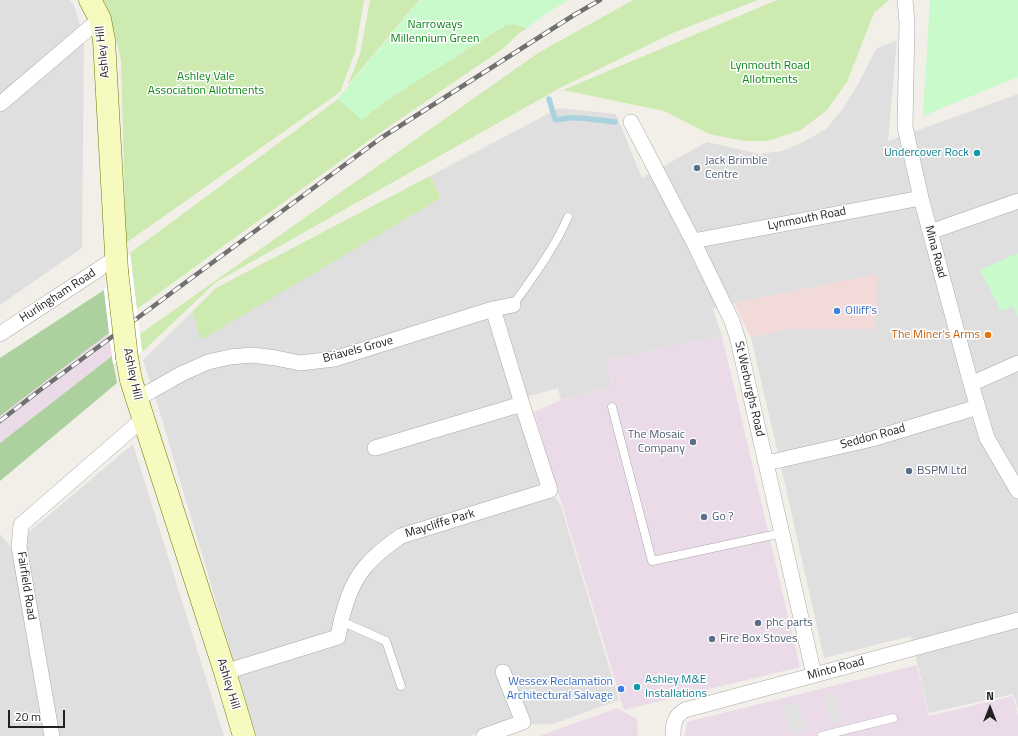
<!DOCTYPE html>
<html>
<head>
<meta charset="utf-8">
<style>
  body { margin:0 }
  #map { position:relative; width:1018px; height:736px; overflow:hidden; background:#f2efe9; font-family:"Titillium Web",sans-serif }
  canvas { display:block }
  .north { position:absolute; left:970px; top:688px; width:40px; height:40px; -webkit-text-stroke:3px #fff; paint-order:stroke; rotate:0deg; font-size:11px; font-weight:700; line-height:16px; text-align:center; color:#222 }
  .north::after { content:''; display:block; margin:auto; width:14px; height:18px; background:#222; clip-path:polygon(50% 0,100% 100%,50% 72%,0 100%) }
  .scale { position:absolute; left:8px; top:710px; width:57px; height:18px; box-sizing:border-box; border:2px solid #222; border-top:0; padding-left:5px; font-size:12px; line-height:14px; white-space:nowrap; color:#222; -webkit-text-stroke:3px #fff; paint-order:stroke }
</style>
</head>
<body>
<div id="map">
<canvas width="1018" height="736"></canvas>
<div class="north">N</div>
<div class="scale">20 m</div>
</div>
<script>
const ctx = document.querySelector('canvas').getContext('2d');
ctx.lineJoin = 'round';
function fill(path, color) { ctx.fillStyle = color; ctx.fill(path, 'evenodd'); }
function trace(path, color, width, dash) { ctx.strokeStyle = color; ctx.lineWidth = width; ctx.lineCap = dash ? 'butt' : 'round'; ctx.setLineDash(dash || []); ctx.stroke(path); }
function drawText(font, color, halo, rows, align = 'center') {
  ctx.font = font + ' "Titillium Web",sans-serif'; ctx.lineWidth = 3; ctx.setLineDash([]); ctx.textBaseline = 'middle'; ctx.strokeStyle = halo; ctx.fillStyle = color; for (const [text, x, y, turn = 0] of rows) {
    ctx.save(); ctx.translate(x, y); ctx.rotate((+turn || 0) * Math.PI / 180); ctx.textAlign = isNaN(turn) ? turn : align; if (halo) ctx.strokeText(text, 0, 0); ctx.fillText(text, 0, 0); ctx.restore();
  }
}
fill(new Path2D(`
  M 0,0 L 70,0 L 74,5 L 84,39 L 82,248 L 0,305 Z
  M 897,40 L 888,141 L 1018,94 L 1018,709 L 1013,694 L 929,713 L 911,636 L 824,658 L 783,475 L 751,338 L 785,329 L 876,329 L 854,279 L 734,303 L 713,309 L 722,336 L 607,360 L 612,387 L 561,400 L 558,388 L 515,400 L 540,474 L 561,506 L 619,700 L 553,724 L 499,725 L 469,736 L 256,736 L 158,406 L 143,360 L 192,312 L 201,339 L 441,198 L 430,176 L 559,108 L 616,114 L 642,178 L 707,142 L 760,154 L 782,151 L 803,142 L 826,129 L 842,110 L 857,86 L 876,49 Z
  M 133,444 L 224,736 L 0,736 L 0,534 L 11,547 Z`), '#e0dfdf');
fill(new Path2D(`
  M 877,274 L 876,329 L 785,329 L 751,338 L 734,303 Z`), '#f2dad9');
fill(new Path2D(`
  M 109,333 L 112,356 L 0,443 L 0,416 Z
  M 722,336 L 800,667 L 624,710 L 534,412 L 561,400 L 612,387 L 607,360 Z
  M 917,665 L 929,716 L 1013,696 L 1018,716 L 1018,736 L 685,736 L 687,722 Z
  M 617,708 L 637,719 L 638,736 L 539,736 Z`), '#ebdbe8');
fill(new Path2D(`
  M 102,0 L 364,0 L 355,53 L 340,92 L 126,243 L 121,60 L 110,16 Z
  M 370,0 L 419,0 L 349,84 L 348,84 L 360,54 Z
  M 420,0 L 388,99 L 506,25 L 513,24 L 527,28 L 518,34 L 504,48 L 368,141 L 137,309 L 130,253 L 338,99 Z
  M 633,0 L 758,0 L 675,32 L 560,88 L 216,282 L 142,352 L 140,334 L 538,53 Z
  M 777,0 L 889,0 L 874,13 L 847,82 L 827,110 L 801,130 L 768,141 L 744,141 L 709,134 L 664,111 L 563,90 Z
  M 430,176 L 441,198 L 201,340 L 192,312 L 216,288 Z`), '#cdebb0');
fill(new Path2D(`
  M 104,290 L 109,333 L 0,416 L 0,358 Z
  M 112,356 L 117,383 L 0,481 L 0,443 Z`), '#add19e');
fill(new Path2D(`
  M 420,0 L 569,0 L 547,13 L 527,28 L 513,24 L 506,25 L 388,99 L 362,120 L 338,99 Z
  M 930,0 L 1018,0 L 1018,77 L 923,116 Z
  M 1018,253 L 1018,317 L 1013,306 L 1001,311 L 980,270 Z`), '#c8facc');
fill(new Path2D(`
  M 835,692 L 842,721 L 831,724 L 824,695 Z
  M 799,703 L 806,731 L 790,733 L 783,706 Z`), '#e2e2e2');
fill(new Path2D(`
  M 130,253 L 142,352 L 113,364 L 104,290 Z`), '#fff');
trace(new Path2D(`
  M 549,99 L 555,119 L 557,120 C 576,115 595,120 615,122`), '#aad3df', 5.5);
const lane = new Path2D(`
  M 513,305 C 533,277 554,249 568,217
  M 612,407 L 652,561 L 782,533
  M 341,621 L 386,641 L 401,686
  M 822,736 L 893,718`);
const street = new Path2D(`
  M 905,0 L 907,23 L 905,127 L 921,198 L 971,384 L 987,438 L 1018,491
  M 0,104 L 100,19
  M 631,122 L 693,241 L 732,321 L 738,340 L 814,675
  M 930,232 L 1018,201
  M 693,241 L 921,198
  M 0,334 L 116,258
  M 971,384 L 1018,363
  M 137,399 L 181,374 L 208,362 L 230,357 L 252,355 L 276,358 L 300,363 L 334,359 L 493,309 L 513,305
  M 375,448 L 522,404
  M 767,463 L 872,439 L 978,407
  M 225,672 L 338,637 C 342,613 349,586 365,567 C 375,555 388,545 401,536 L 550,490 L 522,404 L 493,309
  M 52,736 L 19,547 L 21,525 L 144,418
  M 484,736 L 523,722 L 503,672
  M 673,736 C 673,725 674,716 685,710 L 1018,620`);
const secondary = new Path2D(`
  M 90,0 L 100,19 L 104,40 L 117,271
  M 127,358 L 131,380 L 137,399 L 225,672 L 244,736`);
trace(lane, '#a9a9a9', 9);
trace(street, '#a9a9a9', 16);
trace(secondary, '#707d05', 23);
trace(lane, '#fff', 8);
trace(street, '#fff', 15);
trace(secondary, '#f7fabf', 22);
const rail = new Path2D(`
  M 0,421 L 40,390 L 381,138 L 574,15 L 600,0`);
trace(rail, '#707070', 4.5);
trace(rail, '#fff', 3, [9]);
const secondaryBridge = new Path2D(`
  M 117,271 L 127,358`);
trace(secondaryBridge, '#707d05', 23, []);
trace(secondaryBridge, '#f7fabf', 22);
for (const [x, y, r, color] of [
  [977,153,4,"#0f9aa8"],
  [697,168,4,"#5c6f8a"],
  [837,311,4,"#3f7fe0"],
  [988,335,4,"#e8710a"],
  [693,442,4,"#5c6f8a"],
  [909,471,4,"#5c6f8a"],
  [704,517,4,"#5c6f8a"],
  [758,623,4,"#5c6f8a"],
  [712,639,4,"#5c6f8a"],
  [637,687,4,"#0f9aa8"],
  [621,689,4,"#3f7fe0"]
]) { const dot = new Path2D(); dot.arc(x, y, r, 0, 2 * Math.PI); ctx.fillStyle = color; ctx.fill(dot); trace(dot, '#fff', 1.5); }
drawText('12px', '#0c8416', '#fff', [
  ["Narroways",435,25],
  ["Millennium Green",435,39],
  ["Lynmouth Road",770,66],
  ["Allotments",770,80],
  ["Ashley Vale",206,77],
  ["Association Allotments",206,91]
]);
drawText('12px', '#222', '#fff', [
  ["Ashley Hill",103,52,-96],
  ["Lynmouth Road",807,219,-11],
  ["Mina Road",935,252,75],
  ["Hurlingham Road",58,296,-33],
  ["Briavels Grove",358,350,-15],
  ["Ashley Hill",132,374,78],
  ["St Werburghs Road",749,389,77],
  ["Seddon Road",873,437,-15],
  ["Maycliffe Park",440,524,-17],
  ["Fairfield Road",26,586,81],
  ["Minto Road",836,669,-15],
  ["Ashley Hill",228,684,73]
]);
drawText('12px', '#0d838f', '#fff', [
  ["Undercover Rock",969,153],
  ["Ashley M&E",645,680,"left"],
  ["Installations",645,694,"left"]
], 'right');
drawText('12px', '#4e5e75', '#fff', [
  ["Jack Brimble",705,161],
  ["Centre",705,175],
  ["The Mosaic",685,435,"right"],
  ["Company",685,449,"right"],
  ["BSPM Ltd",917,471],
  ["Go ?",712,517],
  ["phc parts",766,623],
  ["Fire Box Stoves",720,639]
], 'left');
drawText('12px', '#366cbe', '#fff', [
  ["Olliff's",845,311],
  ["Wessex Reclamation",613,682,"right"],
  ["Architectural Salvage",613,696,"right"]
], 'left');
drawText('12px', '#c56008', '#fff', [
  ["The Miner's Arms",980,335]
], 'right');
</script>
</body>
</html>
